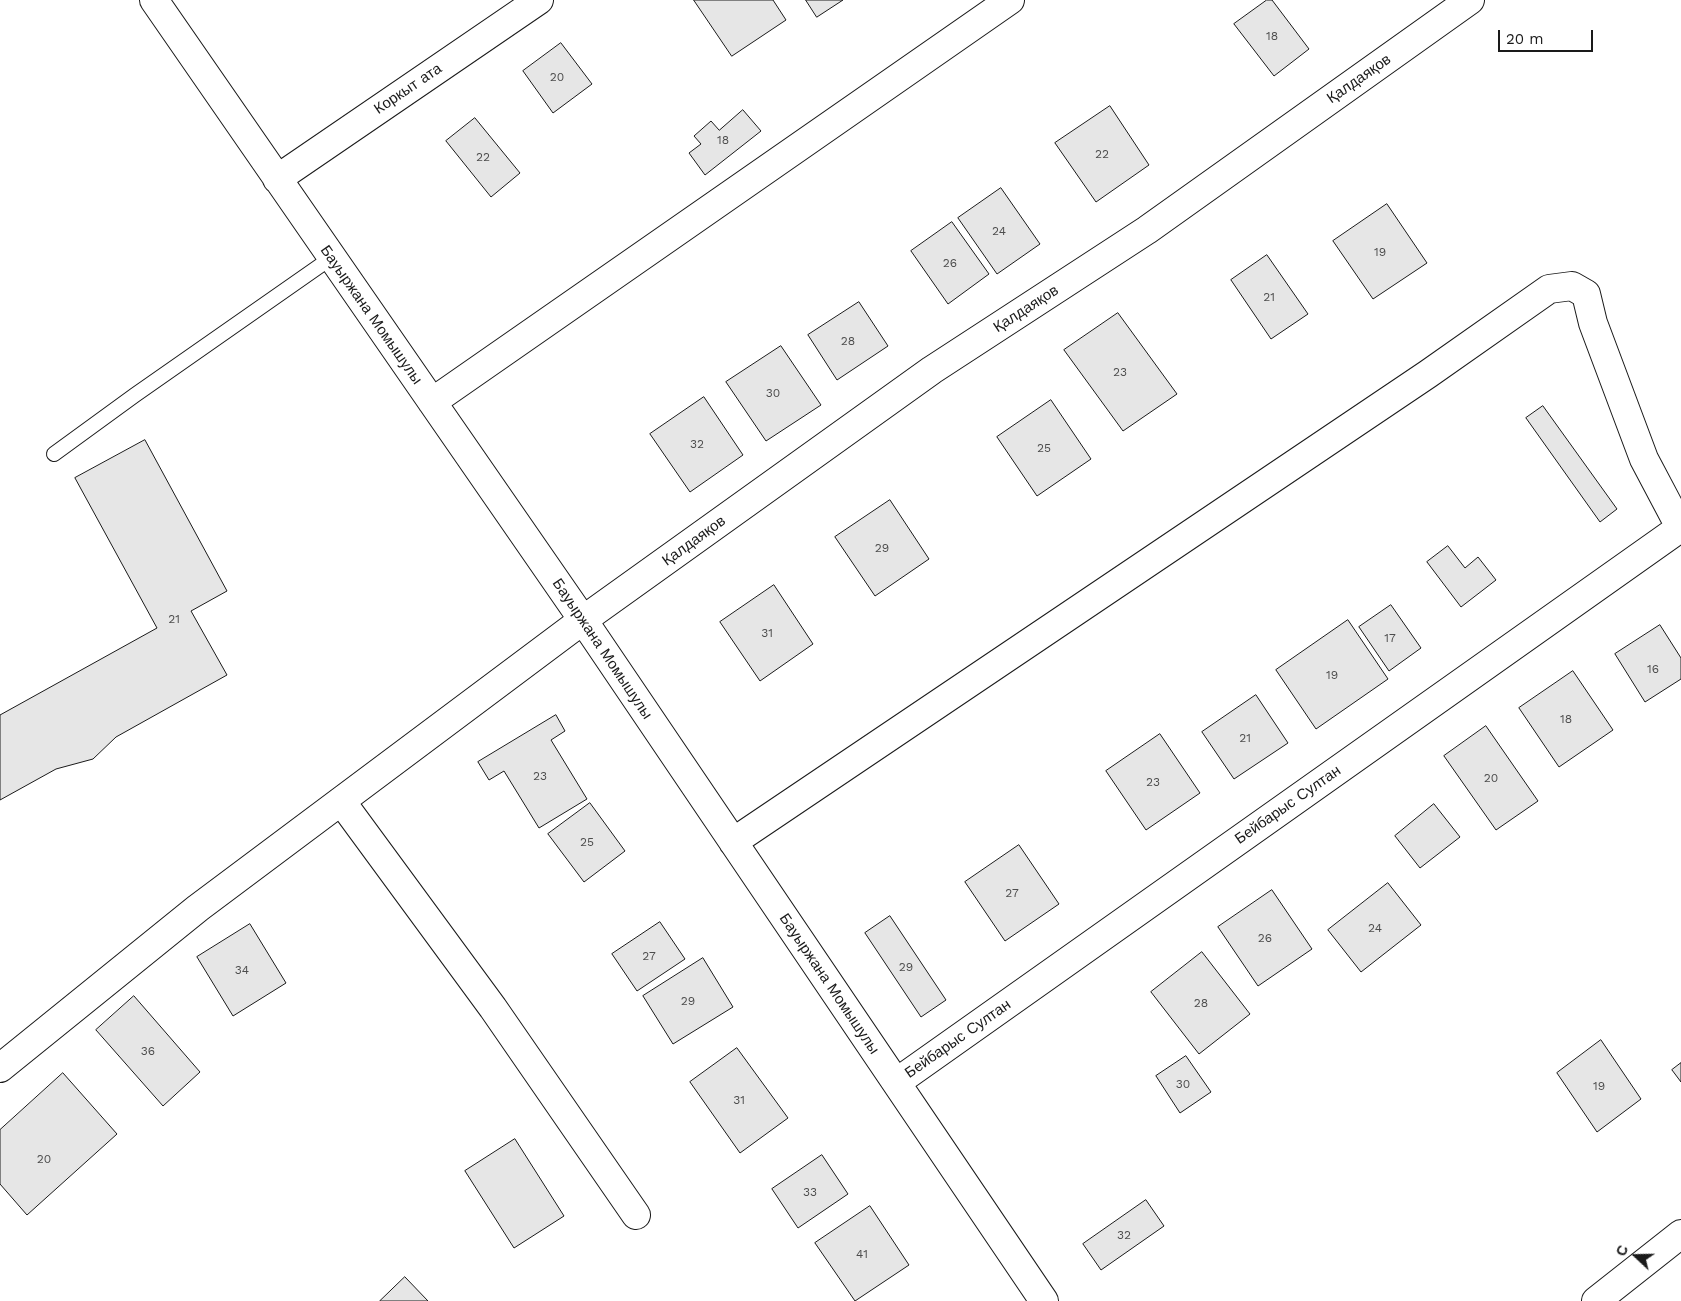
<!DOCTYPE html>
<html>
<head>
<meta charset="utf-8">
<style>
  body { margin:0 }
  #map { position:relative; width:1681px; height:1301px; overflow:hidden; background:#fff; font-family:"Work Sans",sans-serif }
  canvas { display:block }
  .north { position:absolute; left:1611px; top:1231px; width:50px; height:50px; -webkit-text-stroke:4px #fff; paint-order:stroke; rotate:291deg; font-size:14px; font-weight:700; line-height:20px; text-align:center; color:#1a1a1a }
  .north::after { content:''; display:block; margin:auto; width:18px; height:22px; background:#1a1a1a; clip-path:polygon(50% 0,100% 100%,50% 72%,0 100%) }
  .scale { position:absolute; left:1498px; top:30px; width:95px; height:22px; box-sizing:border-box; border:2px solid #1a1a1a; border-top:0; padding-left:6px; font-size:15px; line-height:18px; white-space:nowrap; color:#1a1a1a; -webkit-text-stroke:4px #fff; paint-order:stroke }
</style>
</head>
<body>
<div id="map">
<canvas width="1681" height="1301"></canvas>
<div class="north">С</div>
<div class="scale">20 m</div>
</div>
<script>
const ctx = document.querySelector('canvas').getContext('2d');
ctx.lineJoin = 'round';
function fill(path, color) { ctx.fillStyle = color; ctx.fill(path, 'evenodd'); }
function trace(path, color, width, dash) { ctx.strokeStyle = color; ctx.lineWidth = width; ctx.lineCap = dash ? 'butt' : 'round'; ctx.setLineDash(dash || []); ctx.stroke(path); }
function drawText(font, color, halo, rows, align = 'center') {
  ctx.font = font + ' "Work Sans",sans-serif'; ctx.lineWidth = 4; ctx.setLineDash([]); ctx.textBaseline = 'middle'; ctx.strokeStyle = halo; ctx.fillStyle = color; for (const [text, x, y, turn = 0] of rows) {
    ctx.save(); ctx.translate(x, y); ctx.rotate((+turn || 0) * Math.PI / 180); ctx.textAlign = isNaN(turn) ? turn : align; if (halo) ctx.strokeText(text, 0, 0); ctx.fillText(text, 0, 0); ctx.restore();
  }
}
const building = new Path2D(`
  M 694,0 L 773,0 L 786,20 L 732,56 Z
  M 806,0 L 843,0 L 817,17 Z
  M 1267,0 L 1272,0 L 1309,49 L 1274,76 L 1234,24 Z
  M 561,43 L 592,84 L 553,113 L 523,71 Z
  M 1110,106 L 1149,165 L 1096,202 L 1055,143 Z
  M 743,110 L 761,131 L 705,175 L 689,153 L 701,144 L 694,136 L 711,121 L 719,130 Z
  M 475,118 L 520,173 L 491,197 L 446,141 Z
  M 1001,188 L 1040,244 L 997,274 L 958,218 Z
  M 1387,204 L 1427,263 L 1373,299 L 1333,241 Z
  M 952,222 L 989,274 L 948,304 L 911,251 Z
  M 1267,255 L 1308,314 L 1271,339 L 1231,280 Z
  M 859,302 L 888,346 L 837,380 L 808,335 Z
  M 1118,313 L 1177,394 L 1123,431 L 1064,350 Z
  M 781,346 L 821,405 L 766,441 L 726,382 Z
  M 704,397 L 743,455 L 690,492 L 650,434 Z
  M 1051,400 L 1091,459 L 1037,496 L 997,437 Z
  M 1543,406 L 1617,509 L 1600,522 L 1526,418 Z
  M 145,440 L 227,591 L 191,611 L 227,675 L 116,737 L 93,759 L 56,769 L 0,800 L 0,715 L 157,628 L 75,478 Z
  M 890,500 L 929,559 L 875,596 L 835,537 Z
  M 1448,546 L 1465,568 L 1478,557 L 1496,580 L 1461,607 L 1427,562 Z
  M 774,585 L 813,644 L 760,681 L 720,622 Z
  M 1391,605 L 1421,648 L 1389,671 L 1359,627 Z
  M 1348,620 L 1388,679 L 1316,729 L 1276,670 Z
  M 1660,625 L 1681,658 L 1681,679 L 1645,702 L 1615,654 Z
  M 1573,671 L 1613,730 L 1559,767 L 1519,708 Z
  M 1256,695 L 1288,743 L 1234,779 L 1202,732 Z
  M 556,715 L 565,731 L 551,740 L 587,799 L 539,828 L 504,771 L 489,780 L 478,762 Z
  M 1486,726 L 1538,801 L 1496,830 L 1444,756 Z
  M 1160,734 L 1200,793 L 1146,830 L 1106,771 Z
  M 590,803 L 625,851 L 584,882 L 548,834 Z
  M 1434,804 L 1460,837 L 1420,868 L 1395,836 Z
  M 1019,845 L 1059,904 L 1005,941 L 965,882 Z
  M 1388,883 L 1421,925 L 1361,972 L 1328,930 Z
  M 1272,890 L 1312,949 L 1258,986 L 1218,927 Z
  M 890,916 L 946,1000 L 921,1017 L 865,933 Z
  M 660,922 L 685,959 L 637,991 L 612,954 Z
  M 250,924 L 286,983 L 233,1016 L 197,957 Z
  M 1202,952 L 1250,1014 L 1199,1054 L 1151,992 Z
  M 703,958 L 733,1007 L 673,1044 L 643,996 Z
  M 134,996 L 200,1072 L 163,1106 L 96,1030 Z
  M 1601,1040 L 1641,1099 L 1597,1132 L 1557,1073 Z
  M 737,1048 L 788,1118 L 740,1153 L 690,1082 Z
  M 1186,1056 L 1211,1092 L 1180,1113 L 1156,1076 Z
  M 1681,1063 L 1681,1082 L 1672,1070 Z
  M 63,1073 L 117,1134 L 27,1215 L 0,1184 L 0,1130 Z
  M 515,1139 L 564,1216 L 514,1248 L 465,1171 Z
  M 822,1155 L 848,1194 L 798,1228 L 772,1189 Z
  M 1146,1200 L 1164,1226 L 1101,1270 L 1083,1244 Z
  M 870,1206 L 909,1265 L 855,1301 L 815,1243 Z
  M 405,1277 L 428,1301 L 380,1301 Z`);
fill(building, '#e6e6e6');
trace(building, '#1a1a1a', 1);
const lane = new Path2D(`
  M 54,454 L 135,395 L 331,258`);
const street = new Path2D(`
  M 154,0 L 583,620 L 1044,1301
  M 277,179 L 539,0
  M 432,402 L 1010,0
  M 341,801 L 493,1008 L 636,1215
  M 733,842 L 1428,374 L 1549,289 L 1572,286 L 1586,294 L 1593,323 L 1644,459 L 1681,529
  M 0,1068 L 198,908 L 583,620 L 932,370 L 1147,230 L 1470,0
  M 897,1082 L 1680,528
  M 1596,1301 L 1681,1234`);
trace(lane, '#1a1a1a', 16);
trace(street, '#1a1a1a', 30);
trace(lane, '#fff', 14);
trace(street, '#fff', 28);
drawText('12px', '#4d4d4d', null, [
  ["18",1272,36],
  ["20",557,77],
  ["18",723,140],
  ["22",1102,154],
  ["22",483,157],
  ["24",999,231],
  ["19",1380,252],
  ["26",950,263],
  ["21",1269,297],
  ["28",848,341],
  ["23",1120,372],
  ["30",773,393],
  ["32",697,444],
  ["25",1044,448],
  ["29",882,548],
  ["21",174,619],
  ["31",767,633],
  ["17",1390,638],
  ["16",1653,669],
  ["19",1332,675],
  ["18",1566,719],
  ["21",1245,738],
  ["23",540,776],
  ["20",1491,778],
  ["23",1153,782],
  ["25",587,842],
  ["27",1012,893],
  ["24",1375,928],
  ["26",1265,938],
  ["27",649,956],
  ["29",906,967],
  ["34",242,970],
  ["29",688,1001],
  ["28",1201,1003],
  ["36",148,1051],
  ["30",1183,1084],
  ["19",1599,1086],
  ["31",739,1100],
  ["20",44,1159],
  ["33",810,1192],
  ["32",1124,1235],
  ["41",862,1254]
]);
drawText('15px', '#1a1a1a', '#fff', [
  ["Қалдаяқов",1359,79,-35],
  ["Коркыт ата",408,89,-34],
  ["Қалдаяқов",1026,309,-33],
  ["Бауыржана Момышулы",371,315,55],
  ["Қалдаяқов",694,541,-36],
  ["Бауыржана Момышулы",602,649,56],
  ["Бейбарыс Султан",1288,805,-35],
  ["Бауыржана Момышулы",829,984,56],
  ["Бейбарыс Султан",958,1039,-35]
]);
</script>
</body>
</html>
